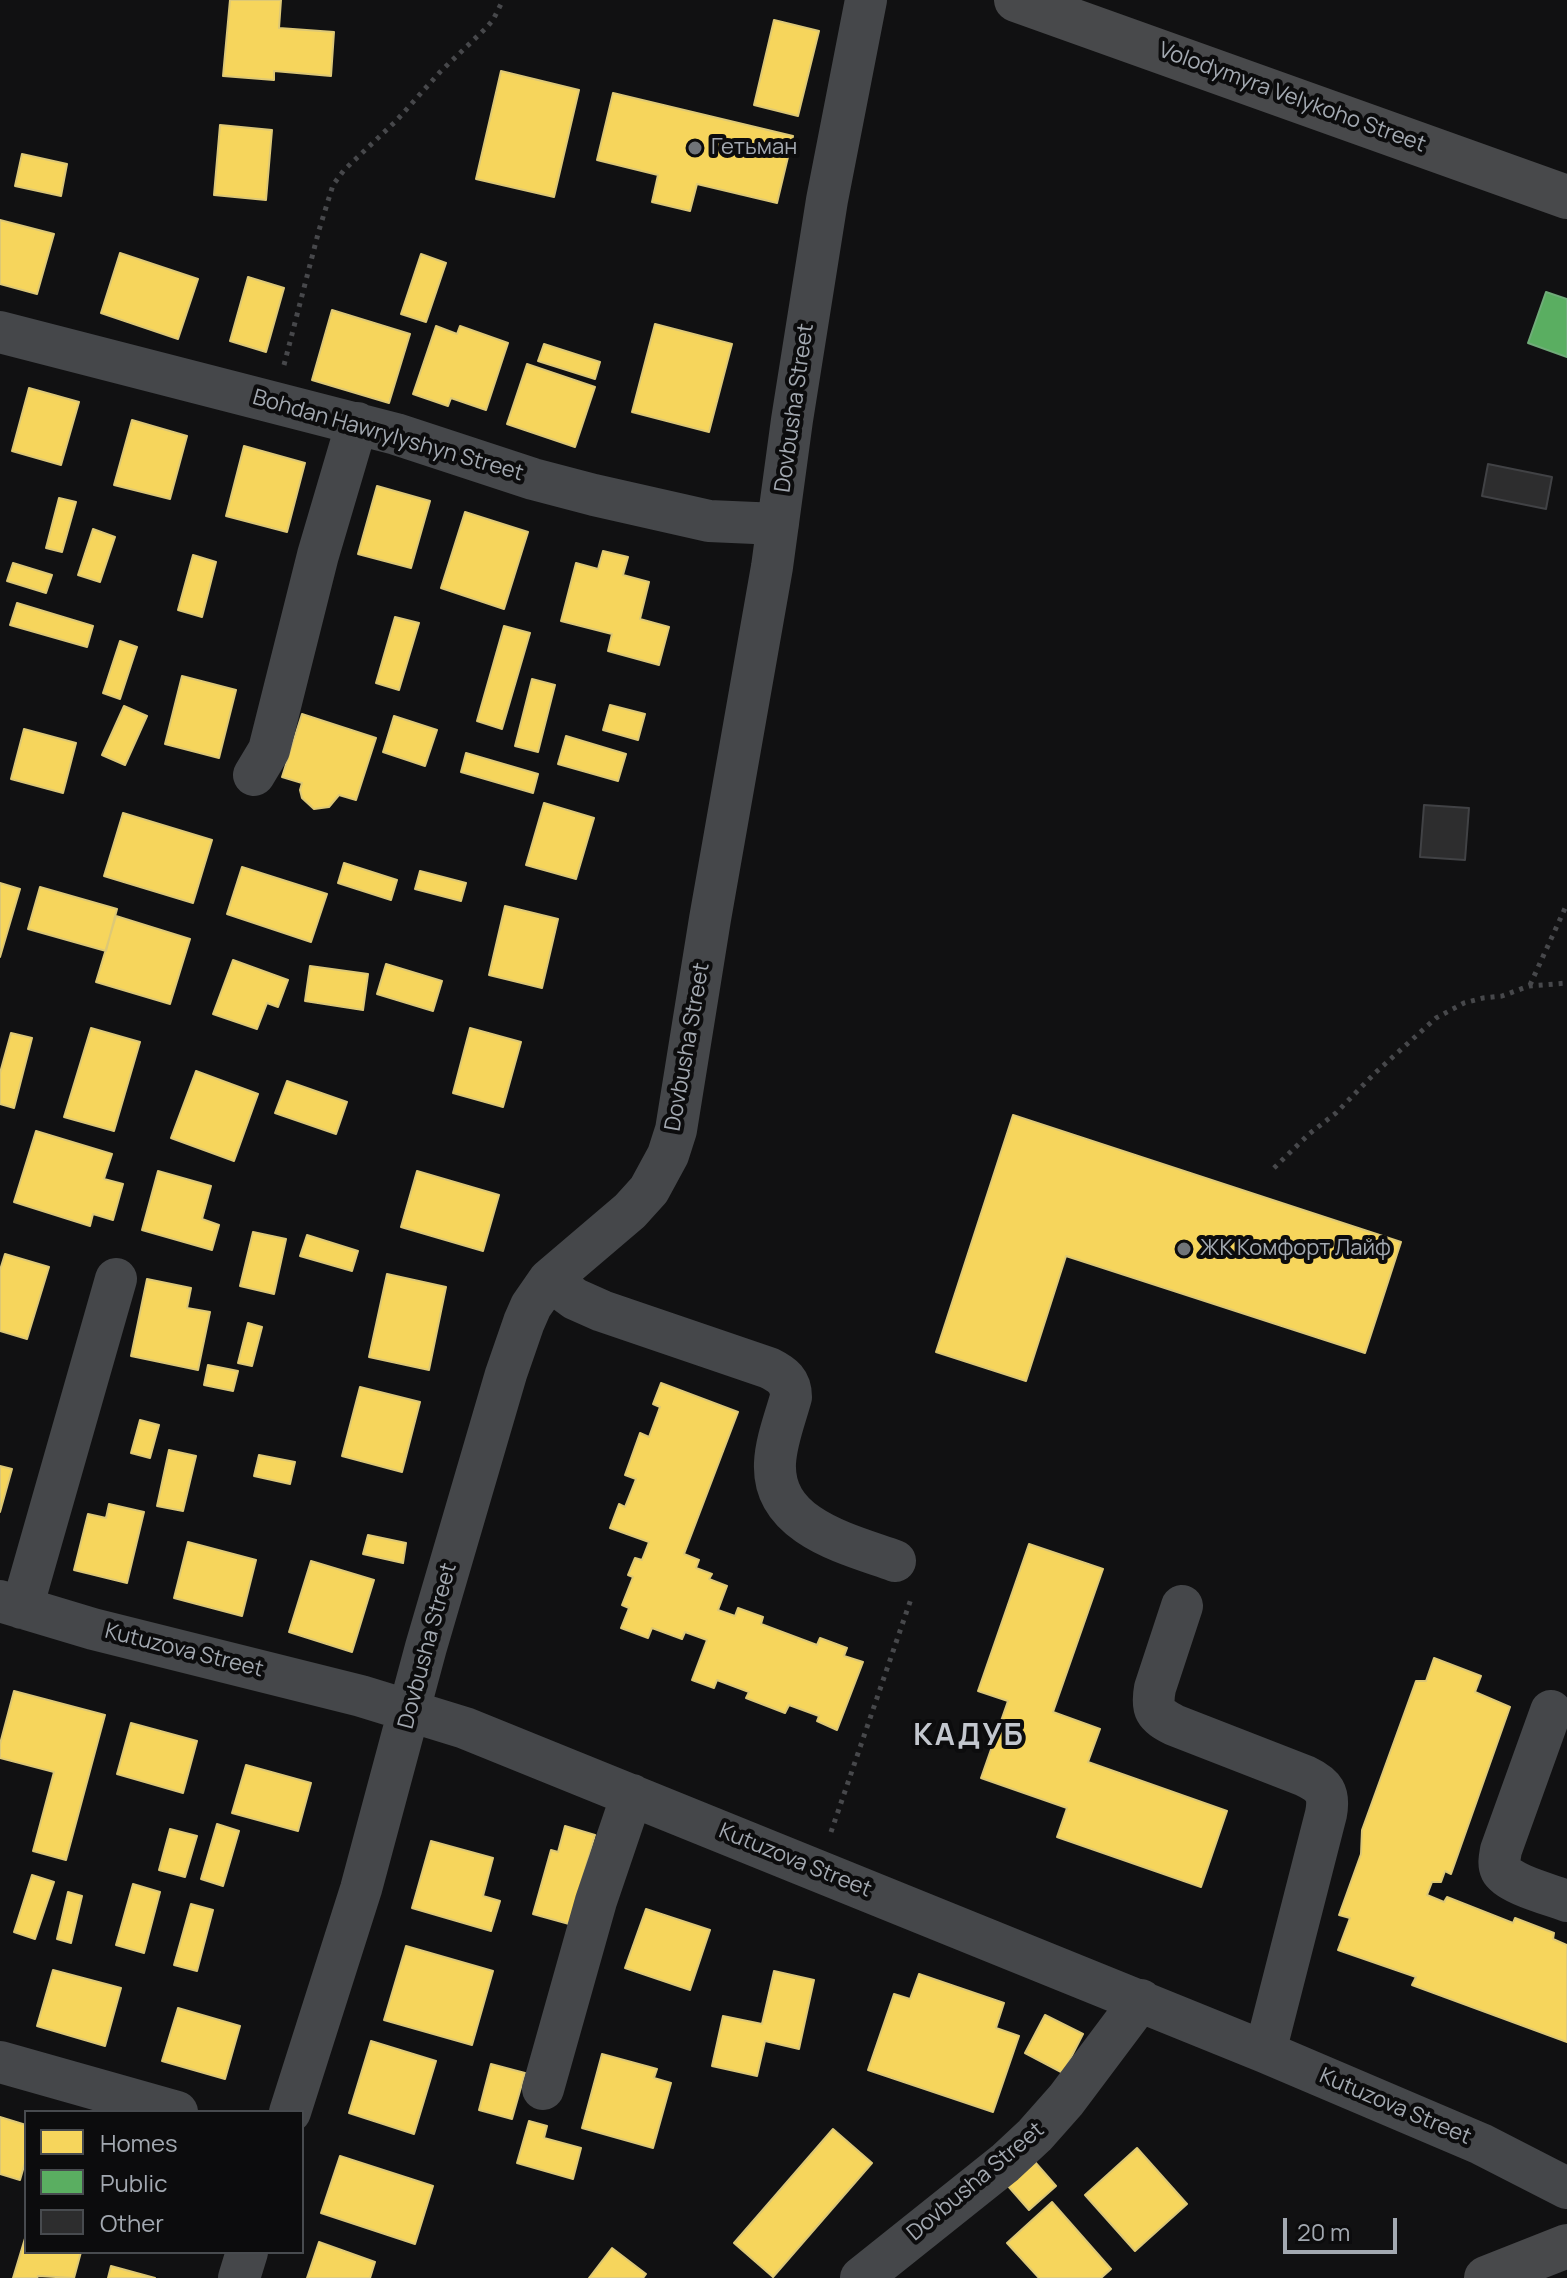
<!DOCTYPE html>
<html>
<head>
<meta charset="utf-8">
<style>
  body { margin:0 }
  #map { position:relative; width:1567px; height:2278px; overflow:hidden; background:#111112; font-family:Manrope,sans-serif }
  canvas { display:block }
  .legend { position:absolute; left:24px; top:2110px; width:280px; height:144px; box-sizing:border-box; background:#0c0c0d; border:2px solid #484b4f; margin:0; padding:10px 14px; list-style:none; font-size:24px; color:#a3a9b1 }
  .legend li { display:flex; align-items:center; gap:16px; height:40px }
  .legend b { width:40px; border:2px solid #484b4f }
  .scale { position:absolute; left:1283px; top:2218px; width:114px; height:36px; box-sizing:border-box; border:4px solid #a3a9b1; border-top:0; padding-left:10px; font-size:24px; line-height:28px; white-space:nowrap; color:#a3a9b1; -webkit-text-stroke:6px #0c0c0d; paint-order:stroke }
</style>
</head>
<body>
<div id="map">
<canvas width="1567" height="2278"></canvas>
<ul class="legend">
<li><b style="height:22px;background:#f6d55c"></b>Homes</li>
<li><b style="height:22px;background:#5aae61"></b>Public</li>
<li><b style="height:22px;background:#2d2d2e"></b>Other</li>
</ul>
<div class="scale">20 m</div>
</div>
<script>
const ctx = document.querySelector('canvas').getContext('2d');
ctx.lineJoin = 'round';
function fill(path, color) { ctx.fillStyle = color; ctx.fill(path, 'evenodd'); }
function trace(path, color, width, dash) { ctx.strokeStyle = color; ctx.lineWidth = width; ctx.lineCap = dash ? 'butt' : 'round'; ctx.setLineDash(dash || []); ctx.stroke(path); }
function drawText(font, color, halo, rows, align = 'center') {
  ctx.font = font + ' Manrope,sans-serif'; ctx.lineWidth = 8; ctx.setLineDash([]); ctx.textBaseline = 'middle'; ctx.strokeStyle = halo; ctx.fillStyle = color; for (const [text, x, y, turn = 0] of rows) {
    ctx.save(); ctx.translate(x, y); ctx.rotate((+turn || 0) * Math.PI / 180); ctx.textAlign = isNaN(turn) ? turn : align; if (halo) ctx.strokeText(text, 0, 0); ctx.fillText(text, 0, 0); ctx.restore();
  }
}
const homes = new Path2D(`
  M 230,0 L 281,0 L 279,28 L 334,32 L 331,76 L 274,71 L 274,80 L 223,76 Z
  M 774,20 L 819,31 L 798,116 L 754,105 Z
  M 501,71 L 579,90 L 554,197 L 476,179 Z
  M 613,93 L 793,136 L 777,203 L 697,184 L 690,211 L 652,202 L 658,175 L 597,160 Z
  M 220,125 L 272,130 L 266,200 L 214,195 Z
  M 22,154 L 67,164 L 61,196 L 15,186 Z
  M 0,220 L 54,234 L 37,294 L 0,284 Z
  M 120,253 L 198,279 L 178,339 L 101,313 Z
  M 421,254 L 446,263 L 426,322 L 401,314 Z
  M 248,277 L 284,288 L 266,352 L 230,341 Z
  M 332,310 L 410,334 L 389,403 L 312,380 Z
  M 655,324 L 732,344 L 709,432 L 632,412 Z
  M 436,326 L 457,334 L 460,326 L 508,343 L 486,410 L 451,398 L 448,406 L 413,394 Z
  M 544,344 L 600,362 L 595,379 L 538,361 Z
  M 527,364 L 595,387 L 575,447 L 507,424 Z
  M 29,388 L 79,402 L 61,465 L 12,451 Z
  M 132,420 L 187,436 L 170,499 L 114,485 Z
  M 244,446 L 305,463 L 287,532 L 226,516 Z
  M 377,486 L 430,501 L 411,568 L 358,554 Z
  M 59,498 L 76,502 L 62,552 L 46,548 Z
  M 465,512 L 528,532 L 504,609 L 441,588 Z
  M 93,529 L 115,537 L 100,582 L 78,575 Z
  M 603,551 L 628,557 L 623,575 L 649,582 L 640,619 L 669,627 L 659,665 L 608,651 L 612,634 L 561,621 L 576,563 L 598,569 Z
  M 193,555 L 216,562 L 202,617 L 178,610 Z
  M 13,563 L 52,575 L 46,593 L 7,581 Z
  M 17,603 L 93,626 L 87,647 L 10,625 Z
  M 395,617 L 419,623 L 399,690 L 376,683 Z
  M 504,626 L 530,633 L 502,729 L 477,721 Z
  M 120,641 L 137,647 L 120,699 L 103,693 Z
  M 182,676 L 236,690 L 219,758 L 165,744 Z
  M 532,679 L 555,685 L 538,752 L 515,746 Z
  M 610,705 L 645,714 L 638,740 L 603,730 Z
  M 124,706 L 147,716 L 125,765 L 102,755 Z
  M 302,714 L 376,738 L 356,800 L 339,795 L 329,807 L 314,809 L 302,798 L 300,790 L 302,783 L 282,777 Z
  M 394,716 L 437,730 L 425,766 L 383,752 Z
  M 24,729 L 76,743 L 63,793 L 11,779 Z
  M 566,736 L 626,754 L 618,781 L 558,764 Z
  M 466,753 L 538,774 L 533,793 L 461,772 Z
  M 544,803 L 594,818 L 576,879 L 526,865 Z
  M 123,813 L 212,840 L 193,903 L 104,876 Z
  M 344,863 L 397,880 L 391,900 L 338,883 Z
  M 242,867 L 327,894 L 311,942 L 227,914 Z
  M 420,871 L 466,883 L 461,901 L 415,889 Z
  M 0,883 L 20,889 L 0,957 Z
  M 40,887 L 117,909 L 106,951 L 28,929 Z
  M 505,906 L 558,919 L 542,988 L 489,975 Z
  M 116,916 L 190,939 L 170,1004 L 96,982 Z
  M 233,960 L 288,980 L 278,1007 L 267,1003 L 257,1029 L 213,1014 Z
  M 386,964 L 442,981 L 433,1011 L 377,994 Z
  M 310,966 L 368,974 L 363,1010 L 305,1001 Z
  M 91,1028 L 140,1042 L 114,1131 L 64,1117 Z
  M 470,1028 L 521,1042 L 503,1107 L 453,1093 Z
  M 11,1033 L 32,1038 L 14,1108 L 0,1104 L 0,1073 Z
  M 196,1071 L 258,1094 L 234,1161 L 171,1138 Z
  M 287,1081 L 347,1102 L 336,1134 L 275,1113 Z
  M 1013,1115 L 1401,1242 L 1365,1353 L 1066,1256 L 1026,1381 L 936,1352 Z
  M 36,1131 L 112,1154 L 104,1179 L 123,1184 L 113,1220 L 93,1214 L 90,1226 L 14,1202 Z
  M 158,1171 L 211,1186 L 202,1219 L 219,1225 L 212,1250 L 142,1230 Z
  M 417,1171 L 499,1195 L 483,1251 L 401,1227 Z
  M 253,1232 L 286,1239 L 274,1294 L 240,1286 Z
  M 307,1235 L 358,1251 L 352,1271 L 300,1256 Z
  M 5,1254 L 49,1267 L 27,1339 L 0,1331 L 0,1270 Z
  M 387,1274 L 446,1287 L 429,1370 L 369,1357 Z
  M 147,1279 L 191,1288 L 187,1308 L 210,1312 L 198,1370 L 131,1356 Z
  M 248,1323 L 262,1327 L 252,1366 L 238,1363 Z
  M 208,1365 L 238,1371 L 233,1391 L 204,1385 Z
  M 661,1383 L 738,1412 L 684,1554 L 699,1560 L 696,1568 L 712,1574 L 709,1579 L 727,1586 L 718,1610 L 735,1616 L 738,1608 L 763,1617 L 761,1624 L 817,1645 L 820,1638 L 847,1648 L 844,1656 L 863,1662 L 837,1730 L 817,1721 L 819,1716 L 789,1705 L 785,1713 L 746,1698 L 749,1692 L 717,1680 L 714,1688 L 692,1680 L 707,1640 L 685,1632 L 682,1639 L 652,1628 L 648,1638 L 621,1628 L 629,1608 L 622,1605 L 633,1577 L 628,1575 L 635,1558 L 642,1560 L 649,1542 L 610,1528 L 619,1504 L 625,1507 L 636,1479 L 625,1475 L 640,1433 L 649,1437 L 660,1407 L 653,1404 Z
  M 360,1387 L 420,1402 L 402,1472 L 342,1456 Z
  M 140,1420 L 159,1425 L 150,1458 L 131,1453 Z
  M 169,1450 L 196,1456 L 183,1511 L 157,1506 Z
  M 259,1455 L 295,1462 L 290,1484 L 254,1476 Z
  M 0,1466 L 12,1469 L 0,1512 Z
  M 109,1504 L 144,1512 L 127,1583 L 74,1570 L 88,1514 L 106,1518 Z
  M 368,1535 L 406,1543 L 403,1563 L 363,1554 Z
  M 188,1542 L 256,1560 L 242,1616 L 174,1598 Z
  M 1029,1544 L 1103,1569 L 1053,1712 L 1100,1729 L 1088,1762 L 1227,1811 L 1201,1887 L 1057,1837 L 1067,1808 L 981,1778 L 1008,1701 L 978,1691 Z
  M 311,1561 L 374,1580 L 352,1652 L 289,1632 Z
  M 1434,1658 L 1481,1676 L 1475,1692 L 1510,1707 L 1451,1874 L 1445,1871 L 1441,1882 L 1432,1882 L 1427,1895 L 1444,1902 L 1447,1897 L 1513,1923 L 1515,1918 L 1554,1933 L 1553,1939 L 1567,1945 L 1567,2042 L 1412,1985 L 1416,1977 L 1338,1950 L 1350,1918 L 1339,1915 L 1361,1854 L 1362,1830 L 1416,1681 L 1426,1681 Z
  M 14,1691 L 105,1715 L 66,1860 L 33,1851 L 54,1772 L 0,1758 L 0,1744 Z
  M 131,1723 L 197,1741 L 183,1793 L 117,1774 Z
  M 246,1765 L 311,1783 L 298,1831 L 232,1813 Z
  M 217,1824 L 239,1831 L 223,1886 L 201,1879 Z
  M 565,1826 L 595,1835 L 569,1924 L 533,1914 L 551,1850 L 558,1852 Z
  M 170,1829 L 197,1836 L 185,1877 L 159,1870 Z
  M 431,1841 L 493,1858 L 483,1896 L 500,1901 L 491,1931 L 412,1908 Z
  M 32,1875 L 54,1882 L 35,1939 L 14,1932 Z
  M 133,1884 L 160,1892 L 144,1953 L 116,1945 Z
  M 68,1892 L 82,1896 L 71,1943 L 57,1939 Z
  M 191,1904 L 213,1910 L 197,1971 L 174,1965 Z
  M 646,1909 L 710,1930 L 690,1990 L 625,1968 Z
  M 406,1946 L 493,1971 L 472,2045 L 384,2020 Z
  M 53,1970 L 121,1988 L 105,2046 L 37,2026 Z
  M 774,1971 L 814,1980 L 799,2049 L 765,2041 L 757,2076 L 712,2066 L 723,2016 L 762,2024 Z
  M 919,1974 L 1004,2003 L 996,2028 L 1019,2036 L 993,2112 L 868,2070 L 894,1994 L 910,1999 Z
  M 178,2008 L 240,2026 L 225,2079 L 162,2061 Z
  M 1045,2015 L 1083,2034 L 1063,2073 L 1025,2053 Z
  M 371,2041 L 436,2061 L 414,2134 L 349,2113 Z
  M 602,2054 L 657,2069 L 654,2078 L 671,2083 L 653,2148 L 582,2128 Z
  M 491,2064 L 525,2073 L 512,2119 L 479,2110 Z
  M 0,2117 L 26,2125 L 26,2159 L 20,2180 L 0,2174 Z
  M 529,2121 L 547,2126 L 544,2138 L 581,2148 L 573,2179 L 517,2163 Z
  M 833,2129 L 872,2163 L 773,2277 L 734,2243 Z
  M 1137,2148 L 1187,2204 L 1135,2251 L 1085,2195 Z
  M 340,2156 L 433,2186 L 415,2244 L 321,2213 Z
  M 1035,2162 L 1056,2186 L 1029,2210 L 1008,2186 Z
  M 1052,2202 L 1111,2269 L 1101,2278 L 1039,2278 L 1007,2243 Z
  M 26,2235 L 26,2252 L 81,2252 L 74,2278 L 38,2276 L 37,2278 L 13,2278 Z
  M 319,2242 L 375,2262 L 370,2278 L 307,2278 Z
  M 612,2248 L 646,2274 L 643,2278 L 589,2278 Z
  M 111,2266 L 155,2278 L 108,2278 Z`);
fill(homes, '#f6d55c');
trace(homes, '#ddc876', 2);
const public = new Path2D(`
  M 1546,292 L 1567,299 L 1567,357 L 1528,343 Z`);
fill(public, '#5aae61');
trace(public, '#70ac79', 2);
const building = new Path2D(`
  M 1488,464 L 1552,477 L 1546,509 L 1482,496 Z
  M 1424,805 L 1469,808 L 1465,860 L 1420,857 Z`);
fill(building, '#2d2d2e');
trace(building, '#414245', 2);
trace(new Path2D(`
  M 284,365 L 319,230 L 333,185 L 344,170 L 396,121 L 440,72 L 485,29 L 493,20 L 503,0
  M 1530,985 L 1567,904
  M 1274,1168 L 1309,1134 L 1336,1113 L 1375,1073 L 1436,1018 L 1464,1003 L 1483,998 L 1502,996 L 1529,986 L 1567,983
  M 831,1832 L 912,1596`), '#47484b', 5, [4, 6]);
trace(new Path2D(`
  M 0,332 L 396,434 L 533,479 L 594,495 L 709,521 L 778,524
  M 254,775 L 269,750 L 318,555 L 357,423
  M 549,1280 L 575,1299 L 602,1311 L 769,1368 C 783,1375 791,1381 791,1397 C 785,1419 776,1441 775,1463 C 772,1527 848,1544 895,1561
  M 0,1601 L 93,1629 L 361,1696 L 465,1728 L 1265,2052 L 1481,2144 L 1567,2188
  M 1182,1606 L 1155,1688 C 1151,1710 1155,1715 1174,1725 L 1305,1776 C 1324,1785 1330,1793 1326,1814 L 1265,2052
  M 22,1608 L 116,1279
  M 1551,1711 L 1501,1850 C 1500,1856 1498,1864 1501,1870 C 1508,1884 1552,1895 1567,1901
  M 0,2062 L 177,2112
  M 543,2089 L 596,1901 L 632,1795
  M 290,2112 L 361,1889 L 426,1647 L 506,1374 L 524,1322 L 531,1306 L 549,1280 L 630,1211 L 649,1190 L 668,1155 L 676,1130 L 710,919 L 772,567 L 792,420 L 827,200 L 866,0
  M 239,2278 L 247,2252
  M 861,2278 L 1005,2163 L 1035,2135 L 1066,2100 L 1141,2000`), '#45474a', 42);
trace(new Path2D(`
  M 1016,0 L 1567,197
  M 1486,2278 L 1567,2246`), '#48494b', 44);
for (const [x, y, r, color] of [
  [695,148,8,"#707479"],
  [1184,1249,8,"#707479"]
]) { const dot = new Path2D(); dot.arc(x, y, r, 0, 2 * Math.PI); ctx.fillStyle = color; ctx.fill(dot); trace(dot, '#0c0c0d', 3); }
drawText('22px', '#a3a9b1', '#0c0c0d', [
  ["Volodymyra Velykoho Street",1292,98,20],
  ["Dovbusha Street",795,408,-82],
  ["Bohdan Hawrylyshyn Street",388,436,16],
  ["Dovbusha Street",688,1047,-80],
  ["Dovbusha Street",428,1646,-75],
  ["Kutuzova Street",184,1651,14],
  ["Kutuzova Street",795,1861,22],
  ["Kutuzova Street",1395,2107,23],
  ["Dovbusha Street",976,2182,-40]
]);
drawText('22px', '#a3a9b1', '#0c0c0d', [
  ["Гетьман",711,148],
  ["ЖК Комфорт Лайф",1200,1249]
], 'left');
ctx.letterSpacing = '2px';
drawText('bold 30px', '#c3c7ce', '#0c0c0d', [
  ["КАДУБ",969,1737]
]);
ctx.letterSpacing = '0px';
</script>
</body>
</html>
